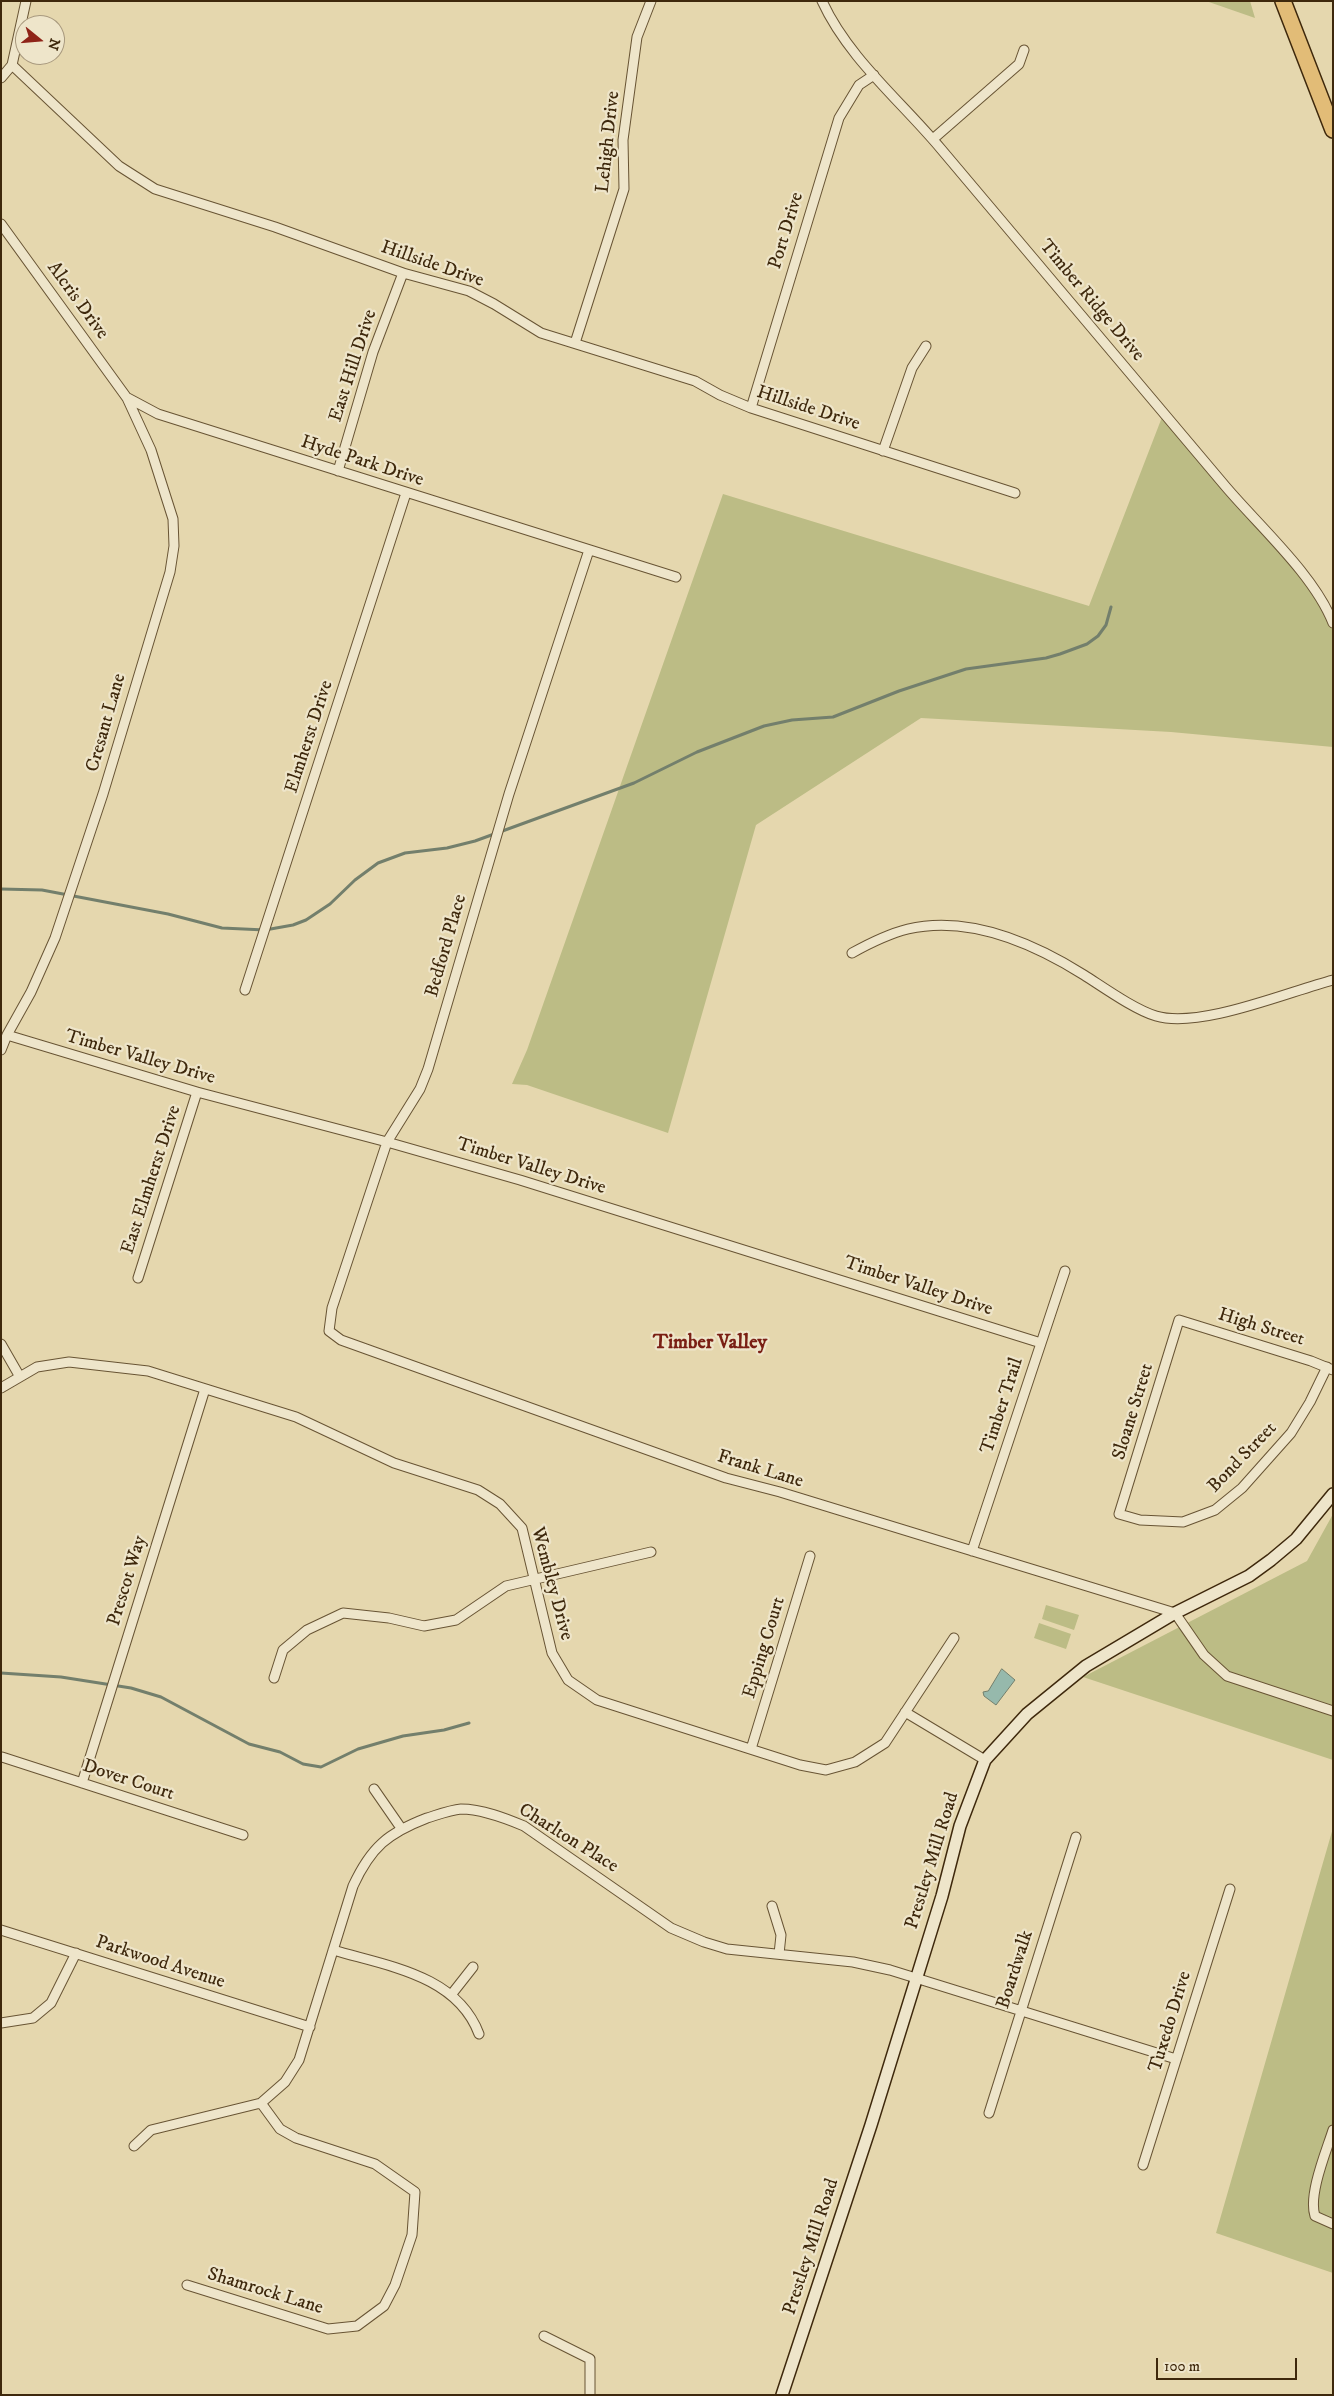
<!DOCTYPE html>
<html>
<head>
<meta charset="utf-8">
<style>
  body { margin:0 }
  #map { position:relative; width:1334px; height:2396px; overflow:hidden; background:#e5d7ae; font-family:"IM FELL DW Pica",serif }
  canvas { display:block }
  .frame { position:absolute; inset:0; border:2px solid #3e280c; pointer-events:none }
  .north { position:absolute; left:15px; top:15px; width:50px; height:50px; box-sizing:border-box; background:#eee5ca; border:1px solid #a8997e; border-radius:50%; rotate:107deg; font-size:14px; font-weight:700; line-height:20px; text-align:center; color:#3e280c }
  .north::after { content:''; display:block; margin:auto; width:18px; height:22px; background:#8f2418; clip-path:polygon(50% 0,100% 100%,50% 72%,0 100%) }
  .scale { position:absolute; left:1156px; top:2358px; width:141px; height:22px; box-sizing:border-box; border:2px solid #3e280c; border-top:0; padding-left:6px; font-size:15px; line-height:18px; white-space:nowrap; color:#3e280c; -webkit-text-stroke:4px #eee5ca; paint-order:stroke }
</style>
</head>
<body>
<div id="map">
<canvas width="1334" height="2396"></canvas>
<div class="frame"></div>
<div class="north">N</div>
<div class="scale">100 m</div>
</div>
<script>
const ctx = document.querySelector('canvas').getContext('2d');
ctx.lineJoin = 'round';
function fill(path, color) { ctx.fillStyle = color; ctx.fill(path, 'evenodd'); }
function trace(path, color, width, dash) { ctx.strokeStyle = color; ctx.lineWidth = width; ctx.lineCap = dash ? 'butt' : 'round'; ctx.setLineDash(dash || []); ctx.stroke(path); }
function drawText(font, color, halo, rows, align = 'center') {
  ctx.font = font + ' "IM FELL DW Pica",serif'; ctx.lineWidth = 4.5; ctx.setLineDash([]); ctx.textBaseline = 'middle'; ctx.strokeStyle = halo; ctx.fillStyle = color; for (const [text, x, y, turn = 0] of rows) {
    ctx.save(); ctx.translate(x, y); ctx.rotate((+turn || 0) * Math.PI / 180); ctx.textAlign = isNaN(turn) ? turn : align; if (halo) ctx.strokeText(text, 0, 0); ctx.fillText(text, 0, 0); ctx.restore();
  }
}
fill(new Path2D(`
  M 1206,1 L 1250,1 L 1255,18 Z
  M 1164,412 L 1312,584 L 1333,626 L 1333,747 L 1171,732 L 921,718 L 756,825 L 668,1133 L 527,1085 L 512,1084 L 527,1050 L 723,494 L 1089,606 Z
  M 1333,1514 L 1333,1760 L 1083,1677 L 1307,1561 Z
  M 1046,1605 L 1079,1615 L 1074,1630 L 1042,1619 Z
  M 1039,1623 L 1071,1634 L 1066,1649 L 1034,1638 Z
  M 1333,1828 L 1333,2273 L 1216,2233 Z`), '#bcbc85');
const water = new Path2D(`
  M 1002,1669 L 1015,1680 L 996,1705 L 984,1696 L 983,1692 L 988,1691 Z`);
fill(water, '#96b9ac');
trace(water, '#737f6c', 1);
trace(new Path2D(`
  M 1,889 L 42,890 L 168,914 L 222,928 L 265,930 L 293,925 L 306,920 L 330,904 L 355,880 L 378,863 L 405,853 L 447,848 L 475,841 L 634,783 L 697,752 L 764,726 L 792,720 L 833,717 L 899,691 L 966,669 L 1046,658 L 1060,654 L 1087,644 L 1098,636 L 1106,625 L 1111,607
  M 1,1673 L 61,1677 L 131,1688 L 161,1697 L 249,1744 L 280,1752 L 303,1764 L 321,1767 L 358,1749 L 403,1736 L 444,1730 L 469,1723`), '#737f6c', 3);
const street = new Path2D(`
  M 822,1 C 848,58 901,101 941,149 C 1036,261 1131,374 1226,487 C 1260,527 1314,575 1333,623
  M 12,65 L 119,166 L 155,189 L 275,227 L 403,273 L 469,291 L 494,304 L 541,333 L 695,381 L 720,395 L 751,408 L 1015,493
  M 1,78 L 12,65 L 26,1
  M 933,139 L 1019,64 L 1024,50
  M 1,224 L 127,398 L 151,450 L 173,519 L 174,546 L 170,572 L 103,794 L 55,938 L 31,992 L 7,1035 L 1,1050
  M 575,343 L 624,189 L 623,140 L 637,37 L 651,1
  M 128,398 L 158,414 L 676,577
  M 751,408 L 839,118 L 859,85 L 874,75
  M 883,451 L 912,368 L 926,346
  M 338,471 L 373,352 L 403,273
  M 589,550 L 509,794 L 428,1069 L 420,1089 L 387,1142 L 332,1308 L 329,1331 L 341,1340 L 726,1478 L 780,1492 L 1175,1613 L 1204,1655 L 1227,1676 L 1333,1711
  M 852,953 C 870,943 888,934 908,929 C 969,915 1033,943 1084,975 C 1103,987 1135,1010 1156,1016 C 1200,1029 1287,992 1333,980
  M 245,990 L 406,493
  M 7,1035 L 197,1092 L 387,1142 L 520,1180 L 1041,1343
  M 138,1278 L 197,1092
  M 1,1344 L 20,1377
  M 1327,1367 L 1310,1402 L 1291,1433 L 1242,1488 L 1215,1510 L 1183,1522 L 1140,1520 L 1119,1514 L 1179,1320 L 1311,1361 L 1333,1370
  M 1,1388 L 37,1367 L 69,1362 L 148,1371 L 296,1417 L 394,1463 L 478,1490 L 500,1504 L 522,1528 L 552,1653 L 568,1680 L 597,1700 L 800,1765 L 826,1770 L 855,1762 L 885,1743 L 954,1638
  M 972,1551 L 1065,1271
  M 274,1678 L 283,1650 L 307,1630 L 343,1613 L 389,1618 L 424,1626 L 456,1620 L 506,1586 L 651,1552
  M 905,1712 L 985,1760
  M 751,1749 L 810,1556
  M 2,1757 L 243,1835
  M 82,1783 L 205,1389
  M 374,1789 L 401,1828
  M 772,1906 L 781,1935 L 779,1954
  M 1,1930 L 310,2027
  M 333,1950 C 387,1966 457,1975 479,2034
  M 451,1995 L 473,1967
  M 1,2023 L 33,2018 L 51,2003 L 76,1953
  M 989,2113 L 1076,1837
  M 1333,2130 C 1326,2152 1308,2195 1315,2216 L 1333,2224
  M 134,2146 L 151,2130 L 261,2103 L 285,2082 L 299,2060 L 353,1886 C 371,1847 388,1833 427,1818 C 437,1815 450,1810 461,1809 C 482,1809 505,1818 524,1826 L 671,1928 L 704,1942 L 727,1949 L 853,1962 L 890,1970 L 1176,2059
  M 1143,2165 L 1230,1889
  M 187,2285 L 328,2329 L 357,2326 L 384,2306 L 395,2285 L 412,2235 L 415,2192 L 375,2164 L 296,2138 L 280,2129 L 261,2103
  M 544,2336 L 590,2359 L 590,2395`);
const secondary = new Path2D(`
  M 782,2395 L 871,2125 L 942,1896 L 960,1826 L 985,1760 L 1027,1714 L 1086,1666 L 1175,1613 L 1249,1576 L 1271,1560 L 1296,1539 L 1333,1494`);
const highway = new Path2D(`
  M 1283,1 L 1333,130`);
trace(street, '#685434', 11);
trace(secondary, '#3e280c', 14);
trace(highway, '#3e280c', 18);
trace(street, '#eee5ca', 9);
trace(secondary, '#eee5ca', 11);
trace(highway, '#e2bc77', 15);
drawText('19px', '#3e280c', '#eee5ca', [
  ["Lehigh Drive",609,142,-84],
  ["Port Drive",787,231,-73],
  ["Hillside Drive",432,265,19],
  ["Alcris Drive",77,301,54],
  ["Timber Ridge Drive",1091,301,50],
  ["East Hill Drive",354,366,-72],
  ["Hillside Drive",808,409,18],
  ["Hyde Park Drive",362,462,18],
  ["Cresant Lane",107,723,-74],
  ["Elmherst Drive",310,737,-72],
  ["Bedford Place",447,946,-74],
  ["Timber Valley Drive",140,1058,16],
  ["Timber Valley Drive",531,1167,17],
  ["East Elmherst Drive",152,1180,-72],
  ["Timber Valley Drive",918,1287,18],
  ["High Street",1261,1328,17],
  ["Timber Trail",1003,1406,-72],
  ["Sloane Street",1134,1412,-73],
  ["Bond Street",1243,1458,-46],
  ["Frank Lane",760,1470,17],
  ["Prescot Way",128,1581,-73],
  ["Wembley Drive",551,1584,75],
  ["Epping Court",765,1648,-73],
  ["Dover Court",128,1781,18],
  ["Charlton Place",568,1839,32],
  ["Prestley Mill Road",933,1861,-73],
  ["Parkwood Avenue",160,1963,18],
  ["Boardwalk",1016,1970,-72],
  ["Tuxedo Drive",1171,2022,-73],
  ["Prestley Mill Road",812,2247,-72],
  ["Shamrock Lane",265,2292,17]
]);
drawText('bold 20px', '#7a1f14', '#eee5ca', [
  ["Timber Valley",710,1344]
]);
</script>
</body>
</html>
